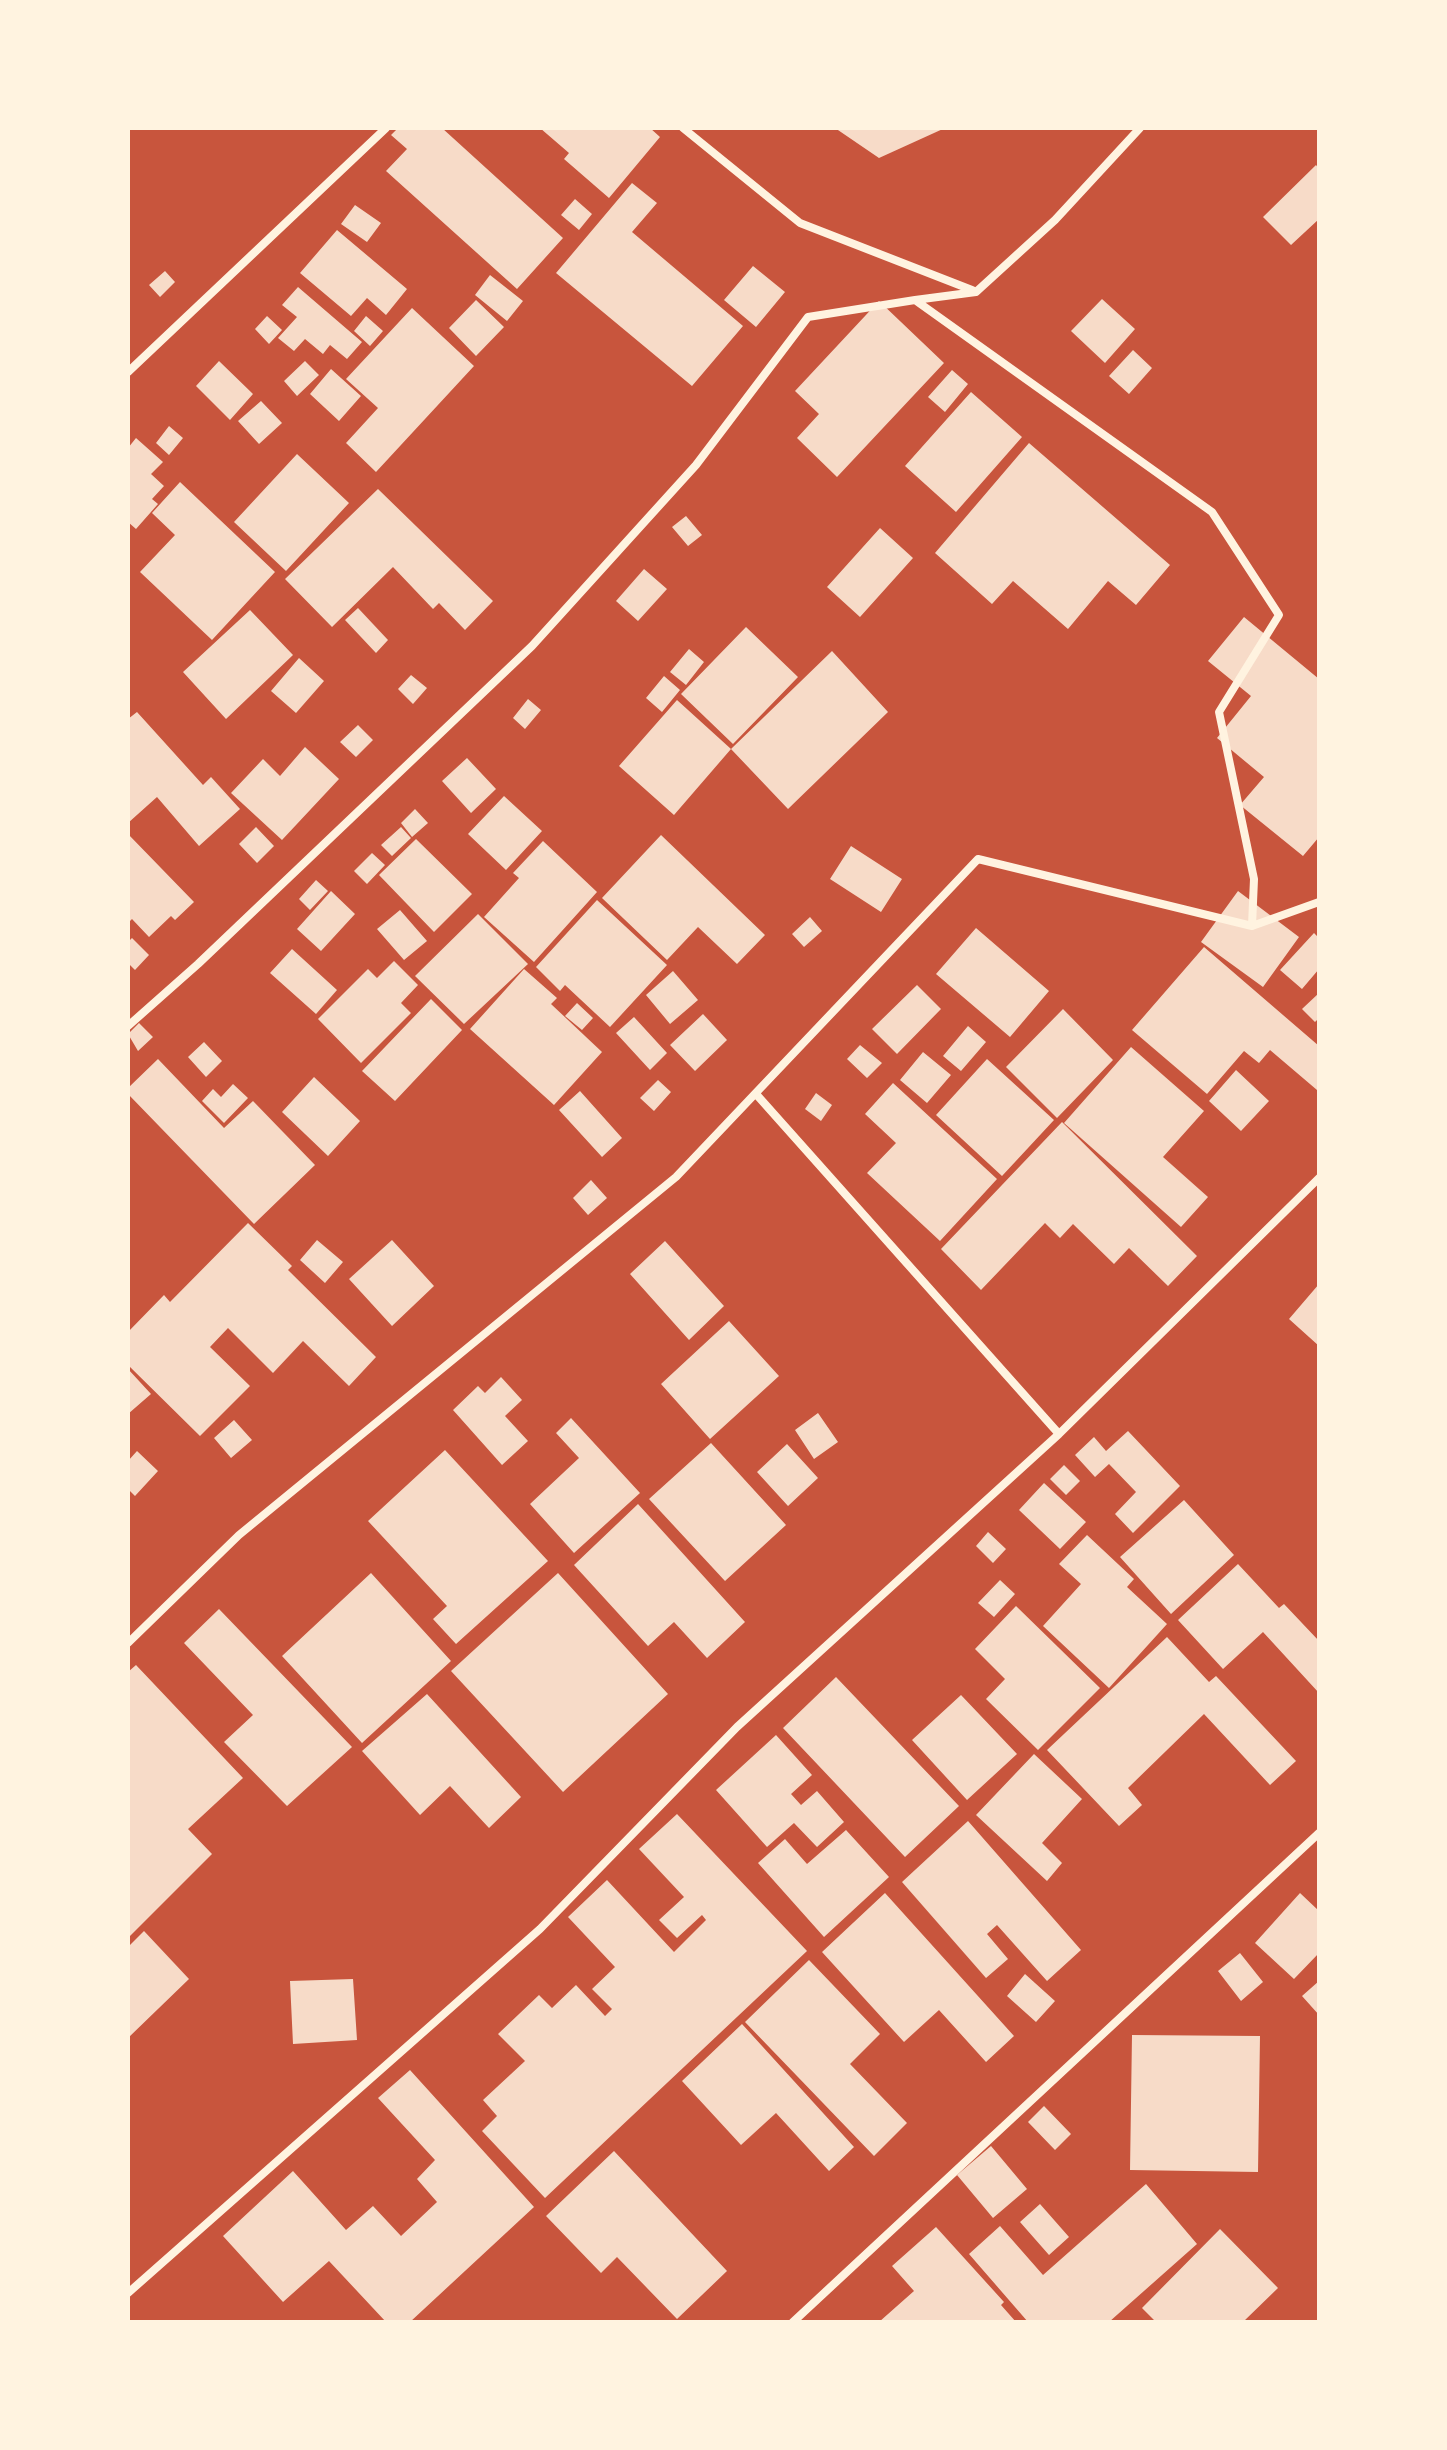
<!DOCTYPE html>
<html>
<head>
<meta charset="utf-8">
<style>
  body { margin:0 }
  #map { position:relative; width:1447px; height:2450px; overflow:hidden; background:#c8553d; font-family:Jost,sans-serif }
  canvas { display:block }
  .frame { position:absolute; inset:0; border:130px solid #fff3e0; pointer-events:none }
</style>
</head>
<body>
<div id="map">
<canvas width="1447" height="2450"></canvas>
<div class="frame"></div>
</div>
<script>
const ctx = document.querySelector('canvas').getContext('2d');
ctx.lineJoin = 'round';
function fill(path, color) { ctx.fillStyle = color; ctx.fill(path, 'evenodd'); }
function trace(path, color, width, dash) { ctx.strokeStyle = color; ctx.lineWidth = width; ctx.lineCap = dash ? 'butt' : 'round'; ctx.setLineDash(dash || []); ctx.stroke(path); }
fill(new Path2D(`
  M 398,128 L 442,128 L 563,238 L 517,289 L 386,171 L 407,149 L 391,135 Z
  M 540,128 L 650,128 L 660,137 L 609,198 L 564,159 L 569,153 Z
  M 835,128 L 945,128 L 879,158 Z
  M 1316,165 L 1319,169 L 1319,219 L 1291,245 L 1263,217 Z
  M 632,183 L 657,203 L 632,232 L 743,326 L 692,386 L 556,273 Z
  M 575,199 L 592,214 L 579,230 L 561,215 Z
  M 355,205 L 381,223 L 367,242 L 341,224 Z
  M 337,230 L 407,289 L 386,315 L 367,298 L 351,316 L 300,273 Z
  M 753,266 L 785,292 L 756,327 L 724,300 Z
  M 165,271 L 175,282 L 160,297 L 149,285 Z
  M 490,275 L 523,301 L 507,321 L 475,295 Z
  M 298,287 L 362,342 L 347,359 L 330,345 L 323,354 L 305,339 L 294,351 L 278,338 L 297,317 L 282,305 Z
  M 1102,299 L 1135,329 L 1105,363 L 1071,331 Z
  M 476,300 L 504,327 L 476,356 L 449,328 Z
  M 879,301 L 944,363 L 837,477 L 797,438 L 819,414 L 795,391 Z
  M 412,308 L 474,366 L 376,472 L 346,443 L 378,408 L 346,379 Z
  M 267,316 L 282,330 L 269,344 L 255,329 Z
  M 366,316 L 383,331 L 370,346 L 354,331 Z
  M 1133,350 L 1152,368 L 1129,394 L 1109,376 Z
  M 219,361 L 253,394 L 230,420 L 196,386 Z
  M 305,361 L 319,375 L 297,396 L 284,381 Z
  M 331,369 L 361,396 L 339,421 L 310,394 Z
  M 952,370 L 968,384 L 945,412 L 928,397 Z
  M 971,392 L 1022,437 L 956,512 L 905,466 Z
  M 261,401 L 282,423 L 259,444 L 238,421 Z
  M 169,426 L 183,438 L 169,455 L 156,443 Z
  M 136,438 L 163,462 L 151,474 L 164,486 L 152,499 L 158,504 L 136,529 L 128,522 L 128,448 Z
  M 1029,443 L 1170,565 L 1136,605 L 1108,581 L 1068,629 L 1013,581 L 992,604 L 935,553 Z
  M 297,454 L 349,503 L 286,571 L 234,522 Z
  M 180,482 L 275,572 L 212,640 L 140,572 L 175,535 L 152,513 Z
  M 378,489 L 493,601 L 465,630 L 439,603 L 433,609 L 393,567 L 332,627 L 285,579 Z
  M 686,516 L 702,535 L 688,546 L 672,527 Z
  M 880,528 L 913,558 L 860,617 L 827,587 Z
  M 644,569 L 667,589 L 638,621 L 616,601 Z
  M 358,608 L 388,640 L 376,653 L 345,620 Z
  M 250,610 L 293,655 L 226,719 L 183,672 Z
  M 1244,617 L 1319,679 L 1319,837 L 1303,856 L 1240,805 L 1264,777 L 1217,738 L 1251,696 L 1208,661 Z
  M 746,627 L 798,677 L 733,744 L 681,694 Z
  M 689,649 L 704,662 L 686,685 L 670,672 Z
  M 832,651 L 888,712 L 788,809 L 731,749 Z
  M 299,658 L 324,681 L 296,713 L 271,691 Z
  M 411,675 L 427,688 L 413,704 L 398,689 Z
  M 664,676 L 680,690 L 662,712 L 646,698 Z
  M 528,699 L 541,710 L 525,729 L 513,718 Z
  M 677,700 L 731,749 L 674,815 L 619,766 Z
  M 137,712 L 203,785 L 211,777 L 240,809 L 199,846 L 157,797 L 128,823 L 128,719 Z
  M 358,725 L 373,740 L 356,757 L 340,742 Z
  M 305,747 L 339,779 L 282,840 L 231,793 L 263,759 L 280,776 Z
  M 467,758 L 496,789 L 471,813 L 442,781 Z
  M 504,796 L 542,831 L 506,870 L 468,834 Z
  M 415,809 L 428,823 L 412,837 L 401,823 Z
  M 256,827 L 274,846 L 257,863 L 239,844 Z
  M 401,827 L 411,838 L 392,856 L 381,845 Z
  M 128,834 L 194,902 L 175,920 L 171,916 L 149,937 L 132,919 L 128,923 Z
  M 661,835 L 765,935 L 737,964 L 698,927 L 667,960 L 602,898 Z
  M 416,839 L 472,894 L 434,932 L 379,875 Z
  M 543,841 L 597,892 L 534,962 L 484,917 L 519,878 L 513,873 Z
  M 851,846 L 902,879 L 881,912 L 830,879 Z
  M 372,853 L 385,865 L 367,884 L 354,871 Z
  M 316,880 L 328,891 L 310,910 L 299,899 Z
  M 331,891 L 355,914 L 321,951 L 297,929 Z
  M 1238,891 L 1299,937 L 1263,987 L 1201,942 Z
  M 597,900 L 667,965 L 610,1027 L 565,985 L 560,991 L 536,967 Z
  M 400,910 L 427,941 L 404,960 L 377,929 Z
  M 478,914 L 528,964 L 464,1024 L 415,976 Z
  M 810,917 L 822,931 L 804,947 L 792,934 Z
  M 976,928 L 1049,991 L 1010,1037 L 936,974 Z
  M 1314,933 L 1319,938 L 1319,969 L 1302,989 L 1280,970 Z
  M 132,938 L 149,955 L 135,970 L 128,963 L 128,942 Z
  M 1204,947 L 1319,1046 L 1317,1090 L 1270,1050 L 1259,1063 L 1244,1051 L 1207,1094 L 1132,1030 Z
  M 292,949 L 337,990 L 316,1014 L 270,973 Z
  M 394,961 L 418,985 L 401,1003 L 411,1013 L 361,1063 L 318,1019 L 368,969 L 377,978 Z
  M 524,969 L 557,998 L 551,1004 L 602,1052 L 554,1105 L 470,1029 Z
  M 673,971 L 698,1000 L 670,1024 L 646,995 Z
  M 917,985 L 941,1009 L 897,1054 L 872,1029 Z
  M 1319,993 L 1319,1018 L 1315,1022 L 1302,1009 Z
  M 431,999 L 462,1030 L 395,1101 L 362,1071 Z
  M 577,1003 L 593,1018 L 582,1030 L 565,1016 Z
  M 1063,1009 L 1113,1060 L 1057,1118 L 1006,1067 Z
  M 703,1014 L 727,1040 L 695,1071 L 670,1045 Z
  M 634,1017 L 667,1053 L 650,1070 L 616,1033 Z
  M 139,1023 L 153,1037 L 138,1051 L 128,1034 Z
  M 968,1026 L 986,1042 L 961,1071 L 943,1056 Z
  M 204,1042 L 222,1061 L 206,1077 L 188,1057 Z
  M 860,1045 L 882,1063 L 867,1078 L 847,1059 Z
  M 1131,1047 L 1204,1111 L 1163,1157 L 1208,1197 L 1181,1227 L 1064,1123 Z
  M 923,1052 L 951,1075 L 927,1103 L 900,1080 Z
  M 158,1059 L 224,1128 L 253,1101 L 315,1165 L 254,1224 L 128,1094 L 128,1088 Z
  M 987,1059 L 1054,1120 L 1002,1176 L 936,1115 Z
  M 1236,1070 L 1269,1101 L 1241,1131 L 1209,1101 Z
  M 314,1077 L 360,1121 L 328,1156 L 282,1112 Z
  M 658,1080 L 671,1092 L 654,1111 L 640,1098 Z
  M 893,1083 L 997,1179 L 940,1241 L 867,1173 L 896,1143 L 865,1114 Z
  M 233,1084 L 248,1098 L 224,1123 L 202,1101 L 213,1089 L 221,1097 Z
  M 580,1091 L 622,1138 L 602,1157 L 559,1110 Z
  M 816,1093 L 832,1105 L 821,1121 L 805,1109 Z
  M 1062,1122 L 1197,1256 L 1168,1286 L 1129,1248 L 1114,1264 L 1073,1224 L 1060,1238 L 1045,1223 L 981,1290 L 941,1249 Z
  M 591,1180 L 607,1198 L 588,1215 L 573,1198 Z
  M 248,1223 L 292,1266 L 288,1270 L 376,1357 L 349,1386 L 303,1341 L 273,1373 L 228,1328 L 210,1347 L 250,1386 L 200,1436 L 128,1365 L 128,1332 L 164,1295 L 170,1302 Z
  M 317,1240 L 343,1262 L 325,1283 L 300,1260 Z
  M 392,1240 L 434,1286 L 392,1326 L 349,1279 Z
  M 665,1241 L 724,1306 L 689,1340 L 630,1274 Z
  M 1319,1284 L 1319,1346 L 1289,1319 Z
  M 729,1321 L 779,1376 L 710,1439 L 661,1384 Z
  M 128,1369 L 151,1394 L 128,1414 Z
  M 501,1377 L 522,1400 L 505,1416 L 528,1441 L 502,1465 L 453,1410 L 478,1386 L 485,1393 Z
  M 818,1413 L 838,1442 L 814,1459 L 795,1430 Z
  M 571,1418 L 640,1493 L 574,1553 L 530,1504 L 579,1458 L 556,1433 Z
  M 234,1420 L 252,1440 L 231,1458 L 214,1438 Z
  M 1128,1431 L 1180,1486 L 1133,1533 L 1115,1514 L 1136,1492 L 1109,1464 L 1095,1477 L 1075,1455 L 1094,1437 L 1106,1451 Z
  M 711,1443 L 786,1525 L 725,1581 L 649,1499 Z
  M 787,1444 L 818,1478 L 788,1506 L 757,1472 Z
  M 445,1450 L 548,1561 L 456,1644 L 433,1619 L 447,1606 L 368,1521 Z
  M 137,1451 L 158,1471 L 135,1496 L 128,1489 L 128,1461 Z
  M 1064,1465 L 1080,1481 L 1066,1495 L 1050,1479 Z
  M 1044,1483 L 1086,1522 L 1060,1549 L 1019,1510 Z
  M 1184,1500 L 1234,1555 L 1171,1614 L 1120,1557 Z
  M 638,1504 L 745,1622 L 707,1658 L 674,1622 L 648,1646 L 574,1565 Z
  M 988,1532 L 1006,1549 L 993,1563 L 976,1546 Z
  M 1087,1535 L 1134,1579 L 1127,1587 L 1167,1624 L 1109,1688 L 1043,1626 L 1081,1584 L 1059,1564 Z
  M 1238,1564 L 1279,1608 L 1284,1604 L 1319,1641 L 1319,1693 L 1263,1632 L 1223,1669 L 1178,1620 Z
  M 371,1573 L 451,1661 L 362,1743 L 282,1656 Z
  M 558,1573 L 668,1694 L 563,1792 L 451,1671 Z
  M 1000,1580 L 1015,1594 L 994,1617 L 978,1603 Z
  M 1016,1606 L 1100,1688 L 1038,1750 L 986,1699 L 1005,1679 L 975,1649 Z
  M 219,1609 L 352,1747 L 287,1806 L 224,1742 L 253,1715 L 184,1643 Z
  M 1167,1637 L 1209,1682 L 1216,1676 L 1296,1761 L 1270,1785 L 1204,1714 L 1128,1788 L 1142,1805 L 1119,1826 L 1047,1750 Z
  M 136,1665 L 243,1778 L 188,1829 L 212,1854 L 128,1938 L 128,1672 Z
  M 836,1677 L 959,1806 L 905,1857 L 783,1728 Z
  M 427,1694 L 521,1797 L 489,1828 L 450,1786 L 420,1815 L 362,1751 Z
  M 961,1695 L 1017,1754 L 967,1800 L 912,1740 Z
  M 776,1735 L 812,1775 L 791,1794 L 801,1805 L 817,1791 L 844,1822 L 817,1847 L 794,1823 L 767,1847 L 716,1790 Z
  M 1034,1754 L 1082,1799 L 1042,1843 L 1062,1863 L 1047,1881 L 976,1815 Z
  M 677,1814 L 807,1951 L 545,2198 L 482,2131 L 497,2116 L 483,2100 L 525,2061 L 498,2034 L 539,1995 L 552,2008 L 576,1985 L 605,2016 L 612,2009 L 592,1989 L 615,1967 L 568,1917 L 607,1880 L 674,1952 L 706,1920 L 702,1915 L 677,1938 L 659,1920 L 684,1897 L 639,1849 Z
  M 968,1821 L 1081,1950 L 1047,1981 L 997,1925 L 987,1934 L 1008,1959 L 986,1978 L 902,1882 Z
  M 846,1830 L 889,1877 L 824,1937 L 758,1863 L 785,1839 L 807,1864 Z
  M 885,1893 L 1014,2036 L 986,2062 L 939,2010 L 904,2042 L 822,1952 Z
  M 1300,1893 L 1319,1911 L 1319,1953 L 1294,1979 L 1255,1943 Z
  M 144,1931 L 189,1979 L 128,2038 L 128,1947 Z
  M 1240,1953 L 1263,1982 L 1241,2001 L 1218,1971 Z
  M 809,1960 L 880,2034 L 850,2064 L 907,2123 L 874,2156 L 745,2022 Z
  M 1025,1974 L 1055,2001 L 1036,2022 L 1007,1996 Z
  M 353,1979 L 357,2040 L 293,2044 L 290,1981 Z
  M 1319,1981 L 1319,2015 L 1302,1996 Z
  M 742,2024 L 854,2147 L 829,2171 L 776,2113 L 741,2145 L 682,2081 Z
  M 1132,2035 L 1260,2036 L 1258,2172 L 1130,2170 Z
  M 410,2070 L 534,2207 L 410,2322 L 386,2322 L 329,2261 L 283,2302 L 223,2236 L 293,2171 L 346,2230 L 373,2206 L 401,2236 L 437,2202 L 417,2179 L 435,2160 L 378,2098 Z
  M 1044,2106 L 1071,2134 L 1055,2150 L 1028,2122 Z
  M 991,2146 L 1027,2189 L 993,2218 L 957,2175 Z
  M 614,2151 L 727,2271 L 677,2319 L 617,2257 L 601,2273 L 546,2216 Z
  M 1146,2184 L 1197,2244 L 1109,2322 L 1028,2322 L 969,2254 L 1000,2226 L 1043,2275 Z
  M 1040,2204 L 1069,2237 L 1049,2255 L 1020,2222 Z
  M 936,2227 L 1004,2302 L 1001,2305 L 1016,2322 L 879,2322 L 914,2291 L 892,2266 Z
  M 1220,2229 L 1278,2288 L 1243,2322 L 1156,2322 L 1142,2308 Z`), '#f7dbc8');
trace(new Path2D(`
  M 683,128 L 800,223 L 972,290
  M 1140,128 L 1055,220 L 976,292 L 915,300 L 1212,512 L 1279,615 L 1219,712 L 1254,879 L 1252,926
  M 128,372 L 386,128
  M 128,1026 L 198,964 L 532,646 L 696,465 L 808,317 L 915,300
  M 756,1094 L 1059,1434
  M 128,1643 L 239,1535 L 676,1177 L 978,859 L 1252,926 L 1319,902
  M 128,2293 L 540,1929 L 737,1727 L 1059,1434 L 1319,1178
  M 793,2322 L 1319,1833`), '#fff3e0', 8);
</script>
</body>
</html>
